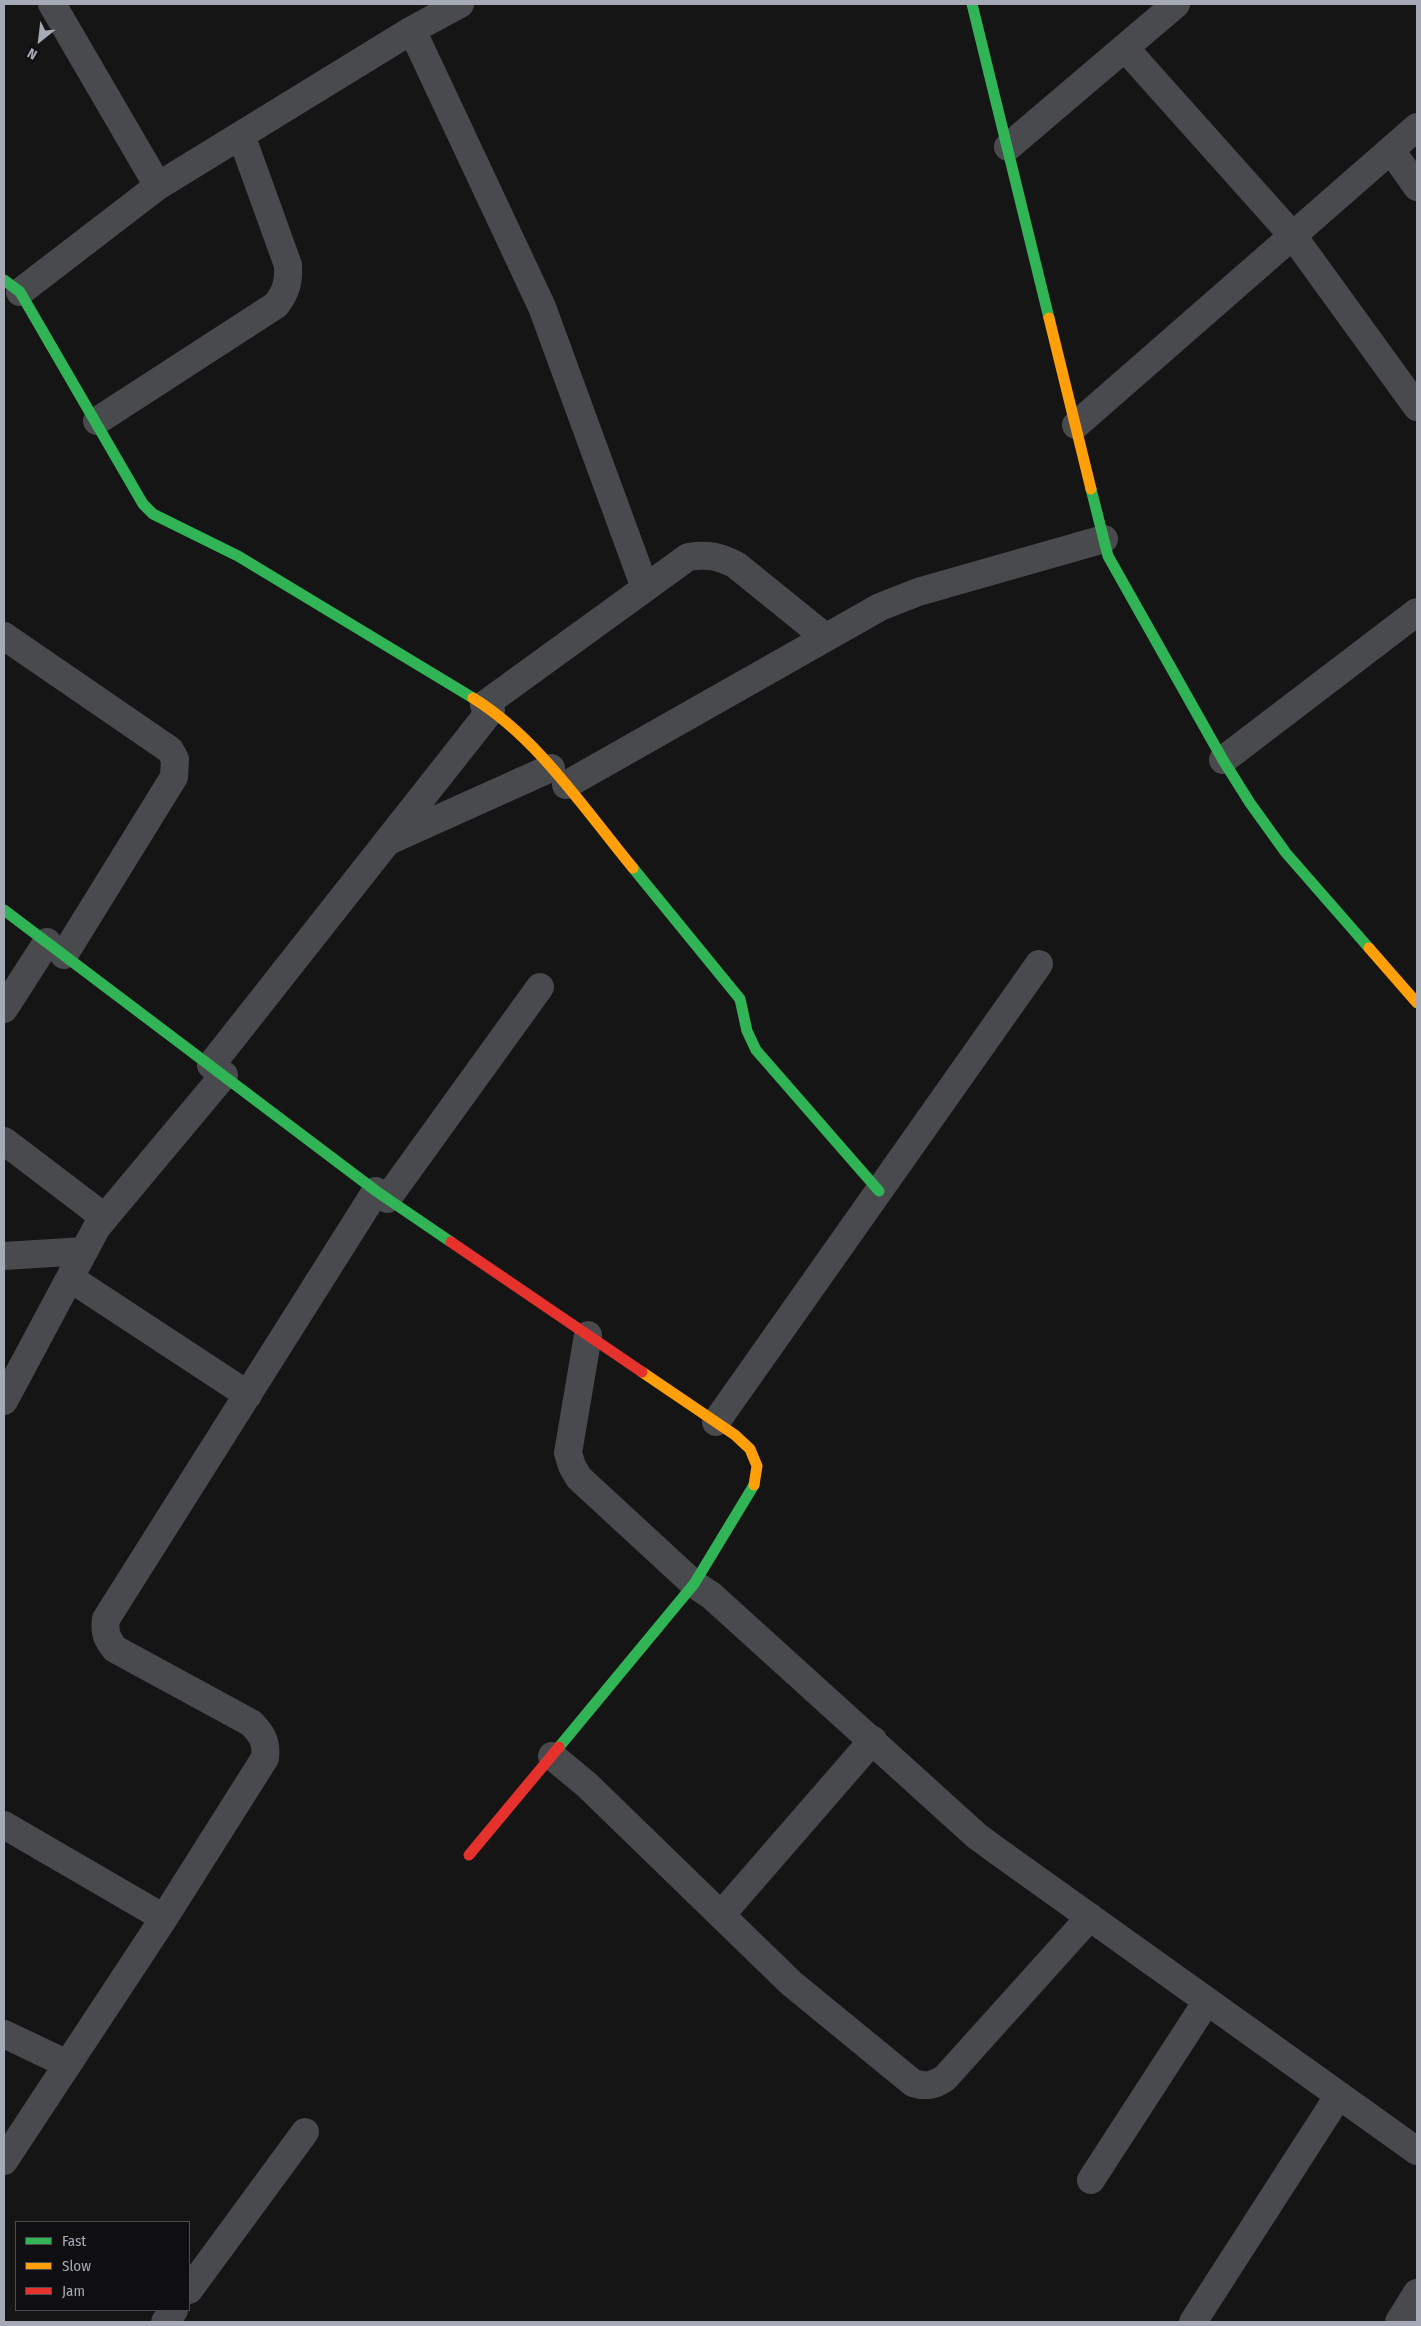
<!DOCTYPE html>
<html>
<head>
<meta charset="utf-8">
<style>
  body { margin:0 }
  #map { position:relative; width:1421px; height:2326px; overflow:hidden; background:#151515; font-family:"Fira Sans Condensed",sans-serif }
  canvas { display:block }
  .frame { position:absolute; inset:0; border:5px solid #a6a9b6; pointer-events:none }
  .legend { position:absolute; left:15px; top:2221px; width:175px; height:90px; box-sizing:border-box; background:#0f0f11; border:1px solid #4b4d53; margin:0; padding:6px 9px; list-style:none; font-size:15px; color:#a6a9b6 }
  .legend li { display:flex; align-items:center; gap:10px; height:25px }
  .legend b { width:25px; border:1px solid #4b4d53 }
  .north { position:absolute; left:15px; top:15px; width:50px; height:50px; -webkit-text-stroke:4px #0f0f11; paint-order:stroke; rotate:209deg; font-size:14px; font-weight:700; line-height:20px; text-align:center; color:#a6a9b6 }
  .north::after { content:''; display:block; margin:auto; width:18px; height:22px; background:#a6a9b6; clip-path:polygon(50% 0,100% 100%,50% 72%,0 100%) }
</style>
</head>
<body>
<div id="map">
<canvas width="1421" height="2326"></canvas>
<div class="frame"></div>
<ul class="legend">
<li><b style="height:6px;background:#30b455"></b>Fast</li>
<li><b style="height:6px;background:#ff9f0a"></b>Slow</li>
<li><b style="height:6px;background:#e5322d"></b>Jam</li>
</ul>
<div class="north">N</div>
</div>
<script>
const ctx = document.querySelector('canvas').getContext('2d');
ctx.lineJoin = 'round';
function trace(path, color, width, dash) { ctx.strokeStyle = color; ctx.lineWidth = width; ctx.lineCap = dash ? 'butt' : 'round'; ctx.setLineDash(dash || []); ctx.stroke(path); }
trace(new Path2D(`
  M 52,4 L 158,186
  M 412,30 L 542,307 L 645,588
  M 1125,48 L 1293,236 L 1417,407
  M 1008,147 L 1176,4
  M 1391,150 L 1417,187
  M 20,292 L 158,186 L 412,30 L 460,4
  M 97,421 L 276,305 C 286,292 289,282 288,265 L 241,135
  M 1076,425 L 1417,127
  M 4,636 L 170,750 L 175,759 L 174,777 L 64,955
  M 484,705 L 688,557 C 708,554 719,556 736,565 L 825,637
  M 1223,760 L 1417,612
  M 566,785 L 880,607 L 918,592 L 1104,539
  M 391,840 L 551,768
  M 4,1009 L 47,942
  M 211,1065 L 491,710
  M 4,1141 L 104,1217
  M 387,1199 L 540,987
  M 4,1256 L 84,1251
  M 70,1278 L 248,1395
  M 588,1335 L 568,1453 L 572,1466 L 579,1478 L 694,1584 L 712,1596 L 978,1837 L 1000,1853 L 1417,2151
  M 4,1401 L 97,1227 L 224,1075
  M 716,1422 L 1039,964
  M 552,1756 L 587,1785 L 791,1983 L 913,2083 C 926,2087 933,2086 945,2078 L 1090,1917
  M 4,1825 L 164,1918
  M 721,1915 L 873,1740
  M 4,2034 L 67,2064
  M 4,2161 L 164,1918 L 265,1758 C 267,1742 262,1734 251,1723 L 115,1649 C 107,1639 104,1632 106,1619 L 376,1191
  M 1091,2180 L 1207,2001
  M 189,2290 L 305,2132
  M 165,2322 L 174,2310
  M 1193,2322 L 1339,2095
  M 1399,2322 L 1417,2293`), '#494a4e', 28);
trace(new Path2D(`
  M 972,4 L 1049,318
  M 4,280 L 20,292 L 143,504 L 153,514 L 238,556 L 473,698
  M 1091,489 L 1108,556 L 1223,760 L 1250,803 L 1286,853 L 1369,948
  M 633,868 L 740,999 L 747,1031 L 756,1050 L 879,1191
  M 4,910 L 376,1191 L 451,1242
  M 559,1747 L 694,1584 L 754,1485`), '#30b455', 11);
trace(new Path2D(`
  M 1049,318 L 1091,489
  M 473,698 C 538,738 585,810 633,868
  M 1369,948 L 1417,1003
  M 642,1372 L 735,1435 L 750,1449 L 757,1466 L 754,1485`), '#ff9f0a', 11);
trace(new Path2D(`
  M 451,1242 L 642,1372
  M 469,1855 L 559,1747`), '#e5322d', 11);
</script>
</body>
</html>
